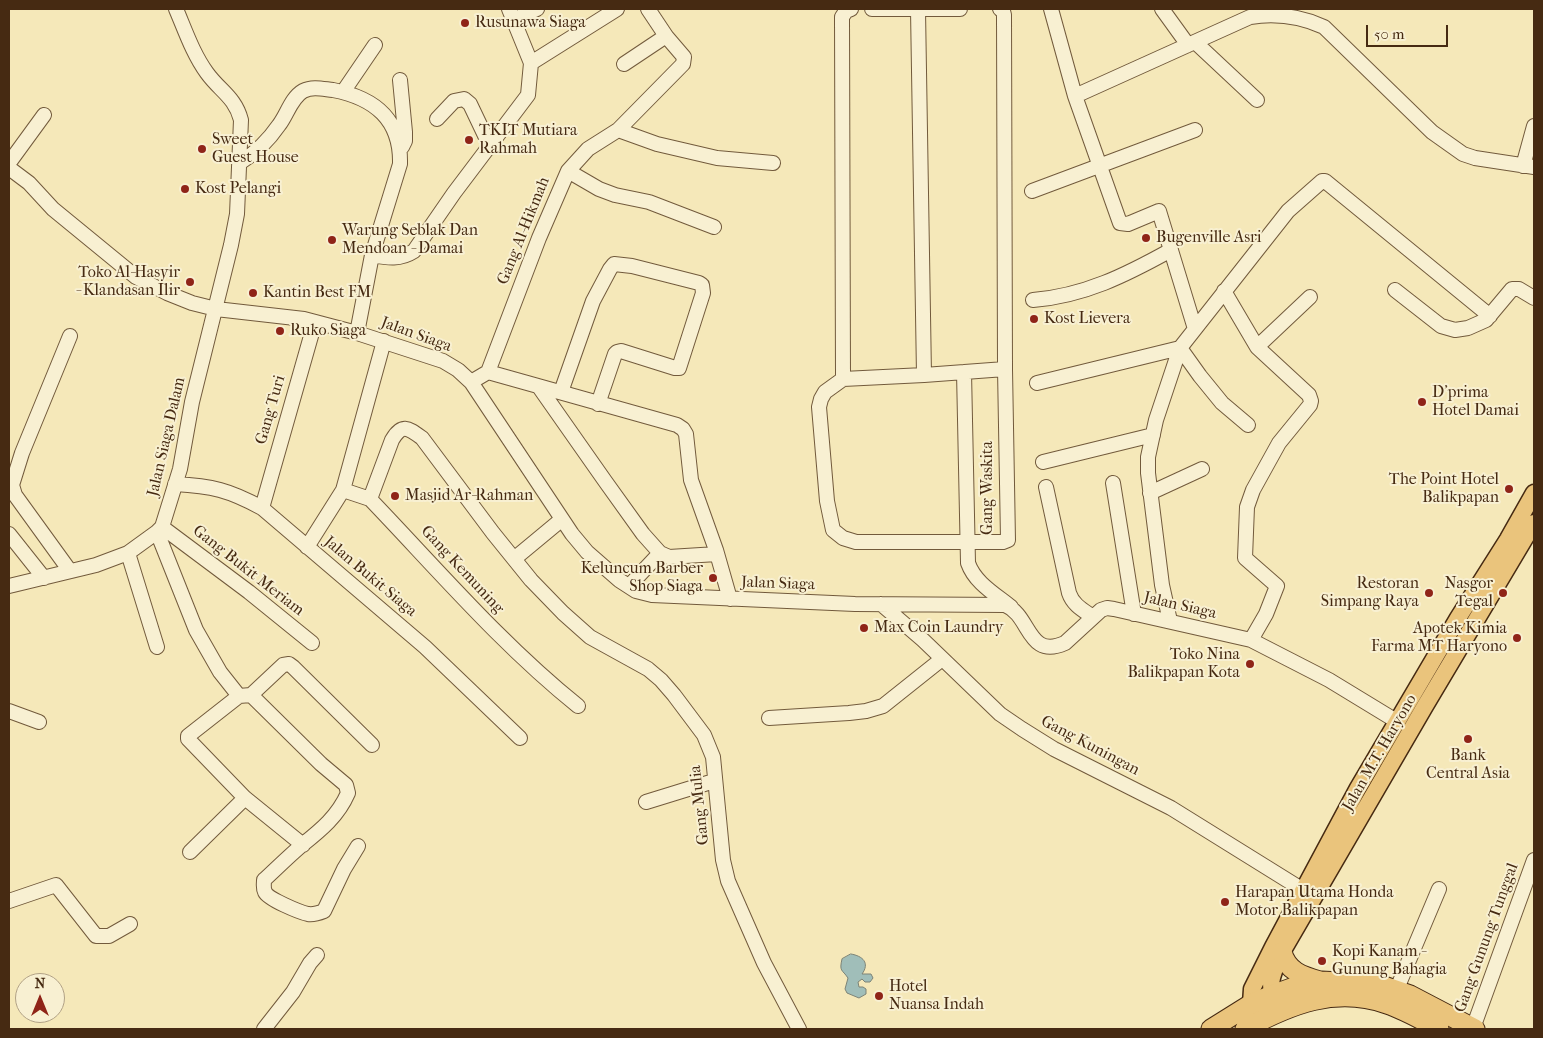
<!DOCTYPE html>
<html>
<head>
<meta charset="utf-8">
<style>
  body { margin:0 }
  #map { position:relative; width:1543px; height:1038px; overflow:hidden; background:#f5e8b9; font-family:"IM FELL French Canon",serif }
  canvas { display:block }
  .frame { position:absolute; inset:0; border:10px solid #462a12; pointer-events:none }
  .north { position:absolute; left:15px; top:973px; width:50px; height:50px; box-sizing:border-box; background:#f8f0d2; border:1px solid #b1a185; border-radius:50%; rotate:0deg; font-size:14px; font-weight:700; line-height:20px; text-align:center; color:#462a12 }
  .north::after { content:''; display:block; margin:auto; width:18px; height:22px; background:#8f2418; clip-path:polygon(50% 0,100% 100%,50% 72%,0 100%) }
  .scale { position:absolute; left:1366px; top:25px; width:82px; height:22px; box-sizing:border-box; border:2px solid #462a12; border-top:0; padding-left:6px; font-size:15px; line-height:18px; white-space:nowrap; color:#462a12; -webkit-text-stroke:4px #f8f0d2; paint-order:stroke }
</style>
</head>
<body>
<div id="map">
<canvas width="1543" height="1038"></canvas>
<div class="frame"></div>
<div class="north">N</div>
<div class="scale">50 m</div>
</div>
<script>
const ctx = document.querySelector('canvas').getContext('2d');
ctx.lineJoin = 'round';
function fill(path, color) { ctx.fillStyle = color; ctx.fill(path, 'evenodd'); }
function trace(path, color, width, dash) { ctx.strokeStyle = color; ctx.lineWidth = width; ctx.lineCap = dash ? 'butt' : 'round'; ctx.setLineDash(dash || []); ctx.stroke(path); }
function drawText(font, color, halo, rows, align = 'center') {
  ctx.font = font + ' "IM FELL French Canon",serif'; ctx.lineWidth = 4; ctx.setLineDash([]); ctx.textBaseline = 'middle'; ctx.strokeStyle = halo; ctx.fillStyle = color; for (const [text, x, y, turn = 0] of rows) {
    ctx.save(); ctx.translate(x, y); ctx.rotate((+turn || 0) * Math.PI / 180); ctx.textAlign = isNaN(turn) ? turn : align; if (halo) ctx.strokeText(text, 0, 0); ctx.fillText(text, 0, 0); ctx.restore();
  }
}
const water = new Path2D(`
  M 851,954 C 863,956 870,963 862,974 L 871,974 L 873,978 L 870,982 L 865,982 L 862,979 L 858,982 L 859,987 L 863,987 L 866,989 L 866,994 L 859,998 L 847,993 L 845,989 L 848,978 C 842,969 839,972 842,959 Z`);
fill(water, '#a0beb9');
trace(water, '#7c8376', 1);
const minor = new Path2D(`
  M 509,9 L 531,63
  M 872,9 L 960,9
  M 1000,9 L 1003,11 L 1004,15 L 1005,369 L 1008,540 L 1003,542 L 856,542 L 843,538 L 833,530 L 827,501 L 819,407 L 821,399 L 825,392 L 843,379 L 924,375 L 1005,369
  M 1051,9 L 1075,96 L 1250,17 C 1276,13 1300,16 1324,27 L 1432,132 L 1463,154 L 1475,158 L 1534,167
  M 1162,9 L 1188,45
  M 918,10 L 924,375
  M 513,20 L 537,9
  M 1195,42 L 1257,100
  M 624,64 L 666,36
  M 400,80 L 405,132 L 405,141 L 402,147
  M 343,92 L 375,45
  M 1075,96 L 1120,223 L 1128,224 L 1159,211 L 1195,329
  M 437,119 L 454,101 L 464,99 L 470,104 L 490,146
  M 618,130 L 657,144 L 717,158 L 773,163
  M 241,162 C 257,152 268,141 279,125 C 287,115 291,98 303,91 C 313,86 323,89 333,90 C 375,98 401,120 400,164 L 372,255 L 357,333
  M 9,163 L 44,115
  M 1523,166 L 1534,126
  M 9,168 L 29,183 L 53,209 L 136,277 L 167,293 L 192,303 L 216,309 L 304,319 L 357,333 L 443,361 L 458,370 L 471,382 L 572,534 L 587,552 L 619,580 L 636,591 L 652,595 L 855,604 L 1005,605 C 1031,615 1027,660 1065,643 L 1101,610 L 1107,608 L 1114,609 L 1251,640 L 1329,680 L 1398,722
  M 568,171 L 599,189 L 615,195 L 649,202 L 714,227
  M 1032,191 L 1195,130
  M 372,255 C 388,258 400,260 414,251 L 454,193 L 528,95 L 531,63 L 617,9
  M 1395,290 L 1441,326 L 1455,330 L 1468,328 L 1486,320 L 1512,289 L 1519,289 L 1534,298
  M 1224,291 L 1257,347 L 1309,395 L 1311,401 L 1310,405 L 1279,443 L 1253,490 L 1247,507 L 1245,558 L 1277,586 L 1266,614 L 1251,640
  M 1033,300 C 1084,296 1126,275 1171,250
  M 70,336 L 22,453 L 12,485 L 15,495 L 70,571
  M 1257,347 L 1310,297
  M 488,372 L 539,238 L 568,171 L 588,149 L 618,130 L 683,64 L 684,57 L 666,36 L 648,9
  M 964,372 L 968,563 C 975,583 995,594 1011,607
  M 843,379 L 842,17 L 846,11 L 851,9
  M 471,382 L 488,372 L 677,425 L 683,429 L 686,434 L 691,480 L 716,550 L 730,599
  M 1037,383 L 1180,348 L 1200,376 L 1222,403 L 1248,425
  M 539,387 L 605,481 L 643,534 L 660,553 L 669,557 L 717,554
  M 561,392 L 593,301 L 610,269 L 614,264 L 632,266 L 699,283 L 702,285 L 703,293 L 679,368 L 675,368 L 621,351 L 617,352 L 615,354 L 598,404
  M 1043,462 L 1153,435
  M 1113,483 L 1134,614
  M 175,484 C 212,486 229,490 262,508 L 425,647 L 520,738
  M 1046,487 L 1069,593 C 1073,605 1083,610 1093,617
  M 343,490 L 370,499 C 438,570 502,645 578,706
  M 1150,493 L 1202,469
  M 370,499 L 392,440 C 402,423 408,428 422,438 L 493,533 L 531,580 L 563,613 L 590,637 L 648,669 L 661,680 L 674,695 L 704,735 L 713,757 L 723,860 L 728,881 L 764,963 L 799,1029
  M 262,508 L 315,322
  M 162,527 L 249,592 L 312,643
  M 157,532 L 196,630 L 220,672 L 239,696 L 251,695 L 321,764 L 346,785 L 348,793 C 338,816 321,830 302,845 C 289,856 277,868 264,880 C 264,884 263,888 265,892 C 268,899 299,912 308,914 C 314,915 319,913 324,911 L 344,869 L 358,846
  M 9,534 L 44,578
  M 307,547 L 343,490 L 384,341
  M 128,553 L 157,647
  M 514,559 L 561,520
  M 9,586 L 96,565 L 128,553 L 157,532 L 162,527 L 180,469 L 192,402 L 231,245 L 237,214 L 241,120 C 235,97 220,91 207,73 C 193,54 185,30 176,9
  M 629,586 L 660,553
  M 881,604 L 923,640 L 1000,714 L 1022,729 L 1054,749 L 1171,808 L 1303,890
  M 1170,621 L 1162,585 L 1148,473 L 1148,457 L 1156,420 L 1180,348 L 1288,211 L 1322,181 L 1325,181 L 1490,316
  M 251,695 L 283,665 L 289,664 L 293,667 L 372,745
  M 239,696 L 188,736 L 188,739 L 245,798 L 303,845
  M 9,711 L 39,722
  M 769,718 L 849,713 L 866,711 L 883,706 L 942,659
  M 646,802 L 714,781
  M 190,852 L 245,798
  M 9,901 L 56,885 L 96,936 L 109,936 L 130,924
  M 1396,991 L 1439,889
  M 1473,1028 L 1534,860
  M 264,1029 L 293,992 L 310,963 L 317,955`);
const major = new Path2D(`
  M 1276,1006 C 1266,983 1273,973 1282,952 L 1425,706 L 1534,523
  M 1256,1015 L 1251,1004 L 1252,989 L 1273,947 L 1358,788 L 1458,618 L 1508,539 L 1534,493`);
const highway = new Path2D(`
  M 1282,952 C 1287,971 1302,976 1320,981
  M 1211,1029 L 1251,1004 L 1272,995 L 1294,987 L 1321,981 L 1378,984 L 1410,995 L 1475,1029
  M 1245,1029 C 1291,1004 1336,986 1387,1004 C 1405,1010 1422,1020 1439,1029`);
trace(minor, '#725a3c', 16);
trace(major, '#462a12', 19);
trace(highway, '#462a12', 21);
trace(minor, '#f8f0d2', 14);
trace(major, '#eac47c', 16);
trace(highway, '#eac47c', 19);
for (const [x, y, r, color] of [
  [465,23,5,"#8f2418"],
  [469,140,5,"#8f2418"],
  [202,149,5,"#8f2418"],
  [185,189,5,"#8f2418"],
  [1146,238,5,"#8f2418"],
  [332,240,5,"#8f2418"],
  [190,282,5,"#8f2418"],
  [253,293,5,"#8f2418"],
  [1034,319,5,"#8f2418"],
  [280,331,5,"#8f2418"],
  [1422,402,5,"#8f2418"],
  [1509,489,5,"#8f2418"],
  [395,496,5,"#8f2418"],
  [713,578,5,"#8f2418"],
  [1429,593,5,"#8f2418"],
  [1503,593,5,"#8f2418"],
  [864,628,5,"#8f2418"],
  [1517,638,5,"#8f2418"],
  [1250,664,5,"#8f2418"],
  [1468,739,5,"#8f2418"],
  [1225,902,5,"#8f2418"],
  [1322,961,5,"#8f2418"],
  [879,996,5,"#8f2418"]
]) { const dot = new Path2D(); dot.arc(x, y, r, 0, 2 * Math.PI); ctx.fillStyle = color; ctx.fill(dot); trace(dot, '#f8f0d2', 2); }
drawText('16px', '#462a12', '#f8f0d2', [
  ["Rusunawa Siaga",475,23],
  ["TKIT Mutiara",479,131],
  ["Rahmah",479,149],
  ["Sweet",212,140],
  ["Guest House",212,158],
  ["Kost Pelangi",195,189],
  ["Warung Seblak Dan",342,231],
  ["Mendoan - Damai",342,249],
  ["Bugenville Asri",1156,238],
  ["Toko Al-Hasyir",180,273,"right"],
  ["- Klandasan Ilir",180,291,"right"],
  ["Kantin Best FM",263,293],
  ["Kost Lievera",1044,319],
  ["Ruko Siaga",290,331],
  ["D'prima",1432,393],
  ["Hotel Damai",1432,411],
  ["The Point Hotel",1499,480,"right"],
  ["Balikpapan",1499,498,"right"],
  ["Masjid Ar-Rahman",405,496],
  ["Keluncum Barber",703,569,"right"],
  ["Shop Siaga",703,587,"right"],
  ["Restoran",1419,584,"right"],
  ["Simpang Raya",1419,602,"right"],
  ["Nasgor",1493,584,"right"],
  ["Tegal",1493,602,"right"],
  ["Max Coin Laundry",874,628],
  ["Apotek Kimia",1507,629,"right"],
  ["Farma MT Haryono",1507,647,"right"],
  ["Toko Nina",1240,655,"right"],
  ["Balikpapan Kota",1240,673,"right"],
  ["Bank",1468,756,"center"],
  ["Central Asia",1468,774,"center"],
  ["Harapan Utama Honda",1235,893],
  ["Motor Balikpapan",1235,911],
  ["Kopi Kanam -",1332,952],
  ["Gunung Bahagia",1332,970],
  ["Hotel",889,987],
  ["Nuansa Indah",889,1005]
], 'left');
drawText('16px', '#462a12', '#f8f0d2', [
  ["Gang Al-Hikmah",524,231,-68],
  ["Jalan Siaga",416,335,20],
  ["Gang Turi",271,410,-74],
  ["Jalan Siaga Dalam",167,437,-77],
  ["Gang Waskita",988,488,-90],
  ["Gang Kemuning",462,570,47],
  ["Gang Bukit Meriam",248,571,38],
  ["Jalan Bukit Siaga",370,577,40],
  ["Jalan Siaga",778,584,2],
  ["Jalan Siaga",1180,606,13],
  ["Gang Kuningan",1090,746,28],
  ["Jalan M.T. Haryono",1380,753,-60],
  ["Gang Mulia",700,805,-96],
  ["Gang Gunung Tunggal",1487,938,-70]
]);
</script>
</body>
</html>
